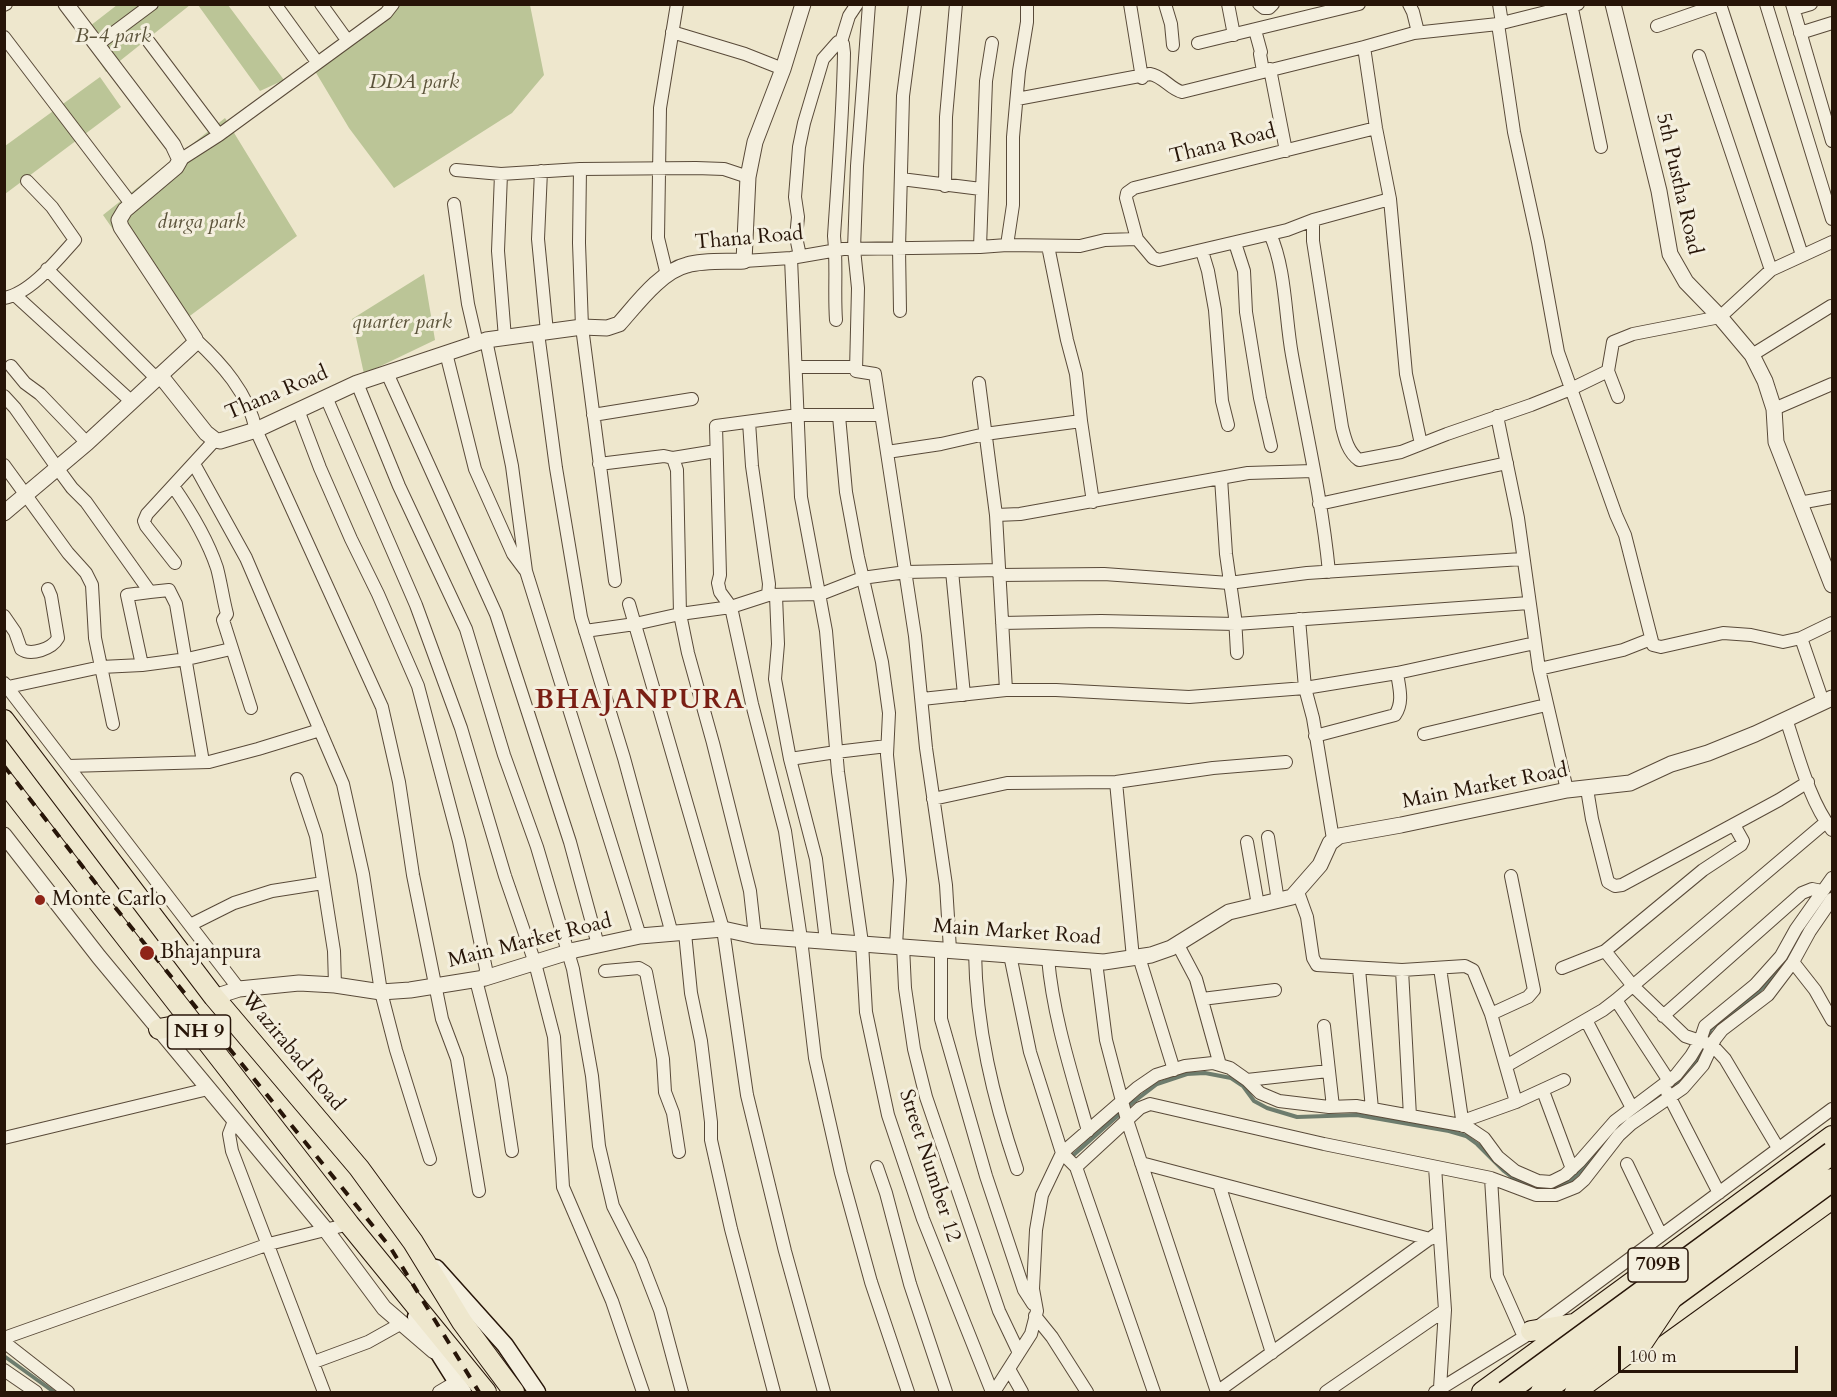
<!DOCTYPE html>
<html>
<head>
<meta charset="utf-8">
<style>
  body { margin:0 }
  #map { position:relative; width:1837px; height:1397px; overflow:hidden; background:#eee7cd; font-family:Cardo,serif }
  canvas { display:block }
  .frame { position:absolute; inset:0; border:6px solid #271508; pointer-events:none }
  .scale { position:absolute; left:1618px; top:1346px; width:180px; height:27px; box-sizing:border-box; border:3px solid #271508; border-top:0; padding-left:8px; font-size:18px; line-height:21px; white-space:nowrap; color:#271508; -webkit-text-stroke:4px #f4efde; paint-order:stroke }
</style>
</head>
<body>
<div id="map">
<canvas width="1837" height="1397"></canvas>
<div class="frame"></div>
<div class="scale">100 m</div>
</div>
<script>
const ctx = document.querySelector('canvas').getContext('2d');
ctx.lineJoin = 'round';
function fill(path, color) { ctx.fillStyle = color; ctx.fill(path, 'evenodd'); }
function trace(path, color, width, dash) { ctx.strokeStyle = color; ctx.lineWidth = width; ctx.lineCap = dash ? 'butt' : 'round'; ctx.setLineDash(dash || []); ctx.stroke(path); }
function drawText(font, color, halo, rows, align = 'center') {
  ctx.font = font + ' Cardo,serif'; ctx.lineWidth = 6; ctx.setLineDash([]); ctx.textBaseline = 'middle'; ctx.strokeStyle = halo; ctx.fillStyle = color; for (const [text, x, y, turn = 0] of rows) {
    ctx.save(); ctx.translate(x, y); ctx.rotate((+turn || 0) * Math.PI / 180); ctx.textAlign = isNaN(turn) ? turn : align; if (halo) ctx.strokeText(text, 0, 0); ctx.fillText(text, 0, 0); ctx.restore();
  }
}
fill(new Path2D(`
  M 117,5 L 190,5 L 106,72 L 81,33 Z
  M 198,5 L 228,5 L 284,80 L 260,91 Z
  M 387,5 L 530,5 L 544,75 L 512,113 L 394,188 L 349,128 L 309,61 Z
  M 100,77 L 121,107 L 5,194 L 5,146 Z
  M 225,118 L 297,236 L 179,324 L 103,215 Z
  M 424,274 L 435,340 L 364,374 L 352,319 Z`), '#bbc597');
trace(new Path2D(`
  M 1673,1087 L 1691,1070 L 1701,1055 L 1711,1029 L 1755,995 L 1781,969 L 1795,942 L 1832,889
  M 1127,1107 L 1157,1084 L 1187,1074 L 1205,1073 L 1231,1078 L 1243,1086 L 1254,1101 L 1267,1108 L 1297,1117 L 1357,1115 L 1449,1131 L 1466,1136 L 1477,1144 L 1504,1171 L 1517,1181 L 1537,1189 L 1552,1189 L 1571,1180 L 1589,1163 L 1610,1135
  M 1629,1118 L 1665,1093
  M 1069,1159 L 1122,1112
  M 4,1356 L 54,1392`), '#6d7c6d', 4);
const minor = new Path2D(`
  M 275,4 L 317,62
  M 321,4 L 347,40
  M 869,4 L 857,166 L 854,249 L 858,288 L 856,371 L 875,374 L 915,636 L 926,748 L 946,885 L 950,950
  M 1130,4 L 1142,78
  M 1165,4 L 1171,24 L 1173,45
  M 1228,4 L 1234,35
  M 1259,4 L 1264,8 L 1269,8 L 1273,4
  M 1409,4 L 1413,12 L 1418,32
  M 1499,4 L 1502,23
  M 1571,4 L 1601,147
  M 1720,4 L 1802,255
  M 1766,4 L 1832,219
  M 1792,4 L 1832,141
  M 4,5 L 6,4
  M 1794,9 L 1811,4
  M 1498,24 L 1514,132 L 1538,242 L 1558,352 L 1616,515 L 1625,535 L 1653,645 L 1661,647 L 1723,633 L 1751,635 L 1783,642 L 1801,638 L 1832,623
  M 1657,26 L 1720,4
  M 1255,30 L 1261,52 L 1260,54 L 1263,71
  M 672,32 L 745,54 L 783,69
  M 1800,33 L 1832,23
  M 4,37 L 132,205
  M 149,42 L 219,135
  M 841,42 L 849,16 L 857,4
  M 1198,43 L 1359,4
  M 97,45 L 152,4
  M 1364,47 L 1376,128 L 1390,199 L 1406,374 L 1421,444
  M 1699,56 L 1771,270
  M 1270,69 L 1286,151
  M 1017,99 L 1150,74 C 1163,76 1170,89 1182,92 L 1364,47 L 1414,33 L 1498,24 L 1578,4
  M 180,160 L 219,135 L 386,13 L 393,4
  M 580,169 L 579,243 L 582,327 L 615,581
  M 456,170 L 501,174 L 580,169 L 696,168 L 724,169 L 748,177
  M 541,171 L 538,239 L 547,332
  M 501,174 L 498,251 L 505,338
  M 901,179 L 981,189
  M 945,186 L 946,117 L 956,4
  M 454,204 L 468,304 L 477,343
  M 1313,220 L 1313,241 L 1342,427 C 1345,439 1348,452 1359,460 L 1401,452 L 1447,434 L 1531,405 L 1571,389 L 1608,371 L 1613,342 L 1633,334 L 1720,317 L 1771,270 L 1832,242
  M 1270,234 C 1286,269 1285,317 1292,355 C 1305,427 1322,499 1329,572
  M 1137,239 L 1126,198 L 1127,193 L 1134,188 L 1376,128
  M 1137,239 L 1153,258 L 1159,260 L 1287,230 L 1313,220 L 1390,199
  M 1235,243 L 1244,271 L 1246,312 L 1260,398 L 1271,446
  M 1007,245 L 1013,205 L 1013,137 L 1019,71 L 1027,22 L 1027,4
  M 1048,246 L 1067,340 L 1076,374 L 1081,421 L 1093,502
  M 980,247 L 986,81 L 992,43
  M 1202,251 L 1208,271 L 1215,310 L 1222,401 L 1228,425
  M 800,256 L 796,237 L 798,217 L 795,197 L 799,147 L 804,123 L 823,59 L 838,42 L 843,44 L 844,53 C 843,114 838,175 834,236 C 837,264 834,292 836,320
  M 791,258 L 801,497 L 826,631 L 838,772 L 862,943 L 866,1012 L 888,1115 L 923,1219 L 992,1392
  M 744,261 L 791,258 L 843,249 L 980,247 L 1007,245 L 1080,246 L 1105,240 L 1137,239
  M 47,269 L 157,379
  M 667,275 L 658,238 L 660,108 L 677,4
  M 16,296 L 132,402
  M 4,298 C 30,294 58,259 75,240 L 52,207 L 27,181
  M 900,311 L 899,248 L 903,96 L 915,4
  M 538,333 L 556,468 L 581,617 L 624,758 L 672,934
  M 195,339 C 222,364 248,393 256,430 L 382,707 L 399,782 L 413,875 L 442,1019 L 457,1059 L 479,1191
  M 486,340 L 512,466 L 526,571 L 640,936
  M 446,353 L 475,469 L 513,554 L 525,570
  M 1752,355 L 1831,306
  M 11,366 L 25,383 L 40,394 L 87,443
  M 796,367 L 856,367
  M 1608,371 L 1618,397
  M 387,373 L 496,614 L 570,842 L 598,945
  M 357,383 L 399,486 L 466,629 L 504,755 L 537,847 L 573,969 L 592,1076 L 599,1146 L 613,1206 L 641,1261 L 660,1310 L 682,1392
  M 979,383 L 996,515 L 1006,690
  M 4,396 L 15,408 L 58,469 L 72,488 L 86,502 L 150,592 L 169,590 L 176,604 L 203,762
  M 326,397 L 416,605 L 461,728 L 505,876 L 535,963 L 554,1037 L 563,1187 L 612,1301 L 643,1392
  M 1774,409 L 1832,384
  M 298,410 L 320,468 L 351,539 L 378,594 L 418,686 L 459,841 L 486,969 L 485,978
  M 593,415 L 692,399
  M 881,415 L 798,415 L 716,426 L 720,575 L 718,583 L 720,592 L 731,607 L 752,704 L 785,831 L 801,939 L 815,1058 L 841,1173 L 871,1282 L 908,1392
  M 839,416 L 846,492 L 858,557 L 882,662 L 889,713 L 887,755 L 900,880 L 896,945
  M 1497,416 L 1518,518 L 1539,669 L 1567,790
  M 749,422 L 752,466 L 769,584 L 768,595
  M 887,452 L 941,444 L 985,434 L 1081,421
  M 673,458 L 716,451
  M 194,464 L 246,558 L 343,784 L 363,874 L 381,992 L 396,1050 L 430,1159
  M 599,464 L 664,456 L 673,458 L 677,470 L 680,614 L 688,653 L 713,743 L 750,891 L 755,936
  M 4,465 L 68,553 L 86,573 L 92,585 L 95,638 L 113,724
  M 1221,478 L 1226,554 L 1235,617 L 1237,653
  M 173,486 C 191,512 207,538 217,568 C 221,583 223,599 227,614 L 223,620 L 251,708
  M 1799,503 L 1832,497
  M 1319,504 L 1507,463
  M 996,515 L 1020,514 L 1248,473 L 1313,471
  M 175,563 L 146,526 L 144,521 L 147,514 L 215,440
  M 952,571 L 964,695
  M 999,575 L 1104,574 L 1229,583 L 1307,573 L 1522,559
  M 776,596 L 778,644 L 775,679 L 790,759 L 816,859 L 826,941
  M 629,604 L 723,929 L 747,1095 L 785,1251 L 824,1392
  M 4,616 L 15,632 L 21,649 C 31,656 52,649 58,638 L 51,596 L 48,589
  M 1299,619 L 1305,688 L 1313,718 L 1333,839
  M 1002,623 L 1101,621 L 1236,624 L 1529,603
  M 585,631 L 635,624 L 680,614 L 731,607 L 768,595 L 821,594 L 862,578 L 906,572 L 999,570
  M 1801,638 L 1823,702
  M 142,665 L 127,595 L 150,592
  M 1539,669 L 1623,650 L 1651,639
  M 4,683 L 239,989
  M 8,687 L 101,667 L 142,665 L 187,659 L 231,649
  M 922,699 L 1006,690 L 1056,690 L 1189,697 L 1305,688 L 1397,673 L 1535,643
  M 1786,719 C 1798,754 1809,801 1832,830
  M 1424,734 L 1546,705
  M 1315,736 L 1395,715 C 1404,702 1399,687 1397,673
  M 790,759 L 836,752 L 887,746
  M 68,766 L 209,762 L 258,749 L 320,730
  M 297,779 L 316,836 L 334,951 L 335,985
  M 1116,782 L 1133,958
  M 1587,789 L 1592,819 L 1608,882 L 1615,886 L 1622,885 L 1779,800 L 1808,782
  M 933,799 L 1007,783 L 1116,782 L 1213,768 L 1286,762
  M 1268,837 L 1278,901
  M 1247,842 L 1258,905
  M 1298,892 L 1307,917 L 1313,958 L 1317,965 L 1402,970 L 1465,966 L 1473,970 L 1491,1014 L 1516,1102
  M 190,925 L 234,903 L 272,891 L 323,883
  M 685,933 L 691,993 L 701,1041 L 711,1122 L 711,1140 L 731,1229 L 774,1392
  M 1178,945 L 1196,979 L 1220,1065
  M 903,946 L 905,988 L 914,1049 L 926,1097 L 999,1311 L 1019,1353
  M 941,949 L 941,1019 L 986,1176 L 1024,1290 L 1033,1304
  M 1605,951 L 1633,986 L 1685,1036 L 1712,1045 L 1725,1059 L 1778,1148
  M 975,952 C 976,1027 993,1098 1017,1169
  M 1010,955 L 1030,1052 L 1062,1153 L 1076,1167 L 1154,1392
  M 1139,957 L 1174,1070
  M 1048,958 C 1053,1017 1072,1074 1088,1131
  M 1096,962 L 1106,1040 L 1127,1120 L 1217,1392 L 1439,1232
  M 1793,962 L 1815,990 L 1832,1020
  M 1440,968 L 1463,1126
  M 1562,968 L 1605,951 L 1703,870 L 1741,845 L 1743,841 L 1734,825
  M 1359,969 L 1372,1109
  M 1402,970 L 1410,1116
  M 605,971 L 639,968 L 646,972 L 663,1059 L 665,1092 L 673,1113 L 679,1152
  M 476,980 L 501,1078 L 512,1151
  M 1202,999 L 1275,990
  M 1616,1000 L 1669,1081
  M 1491,1014 L 1528,997 L 1534,990 L 1511,876
  M 1663,1016 L 1802,893 L 1812,889 L 1822,891
  M 1586,1020 L 1632,1108
  M 1324,1026 L 1333,1107
  M 1506,1066 L 1603,1010 L 1616,1000 L 1826,822
  M 1247,1080 L 1328,1071
  M 1543,1091 L 1572,1169
  M 1667,1092 L 1719,1193
  M 234,1121 L 229,1134 L 232,1151 L 324,1392
  M 1463,1121 L 1516,1102 L 1564,1080
  M 4,1138 L 208,1089
  M 1141,1163 L 1430,1239
  M 1627,1164 L 1661,1235
  M 877,1167 L 886,1193 L 910,1284 L 946,1392
  M 1076,1167 L 1140,1108 L 1150,1104 L 1324,1144 L 1491,1178 L 1536,1195 L 1556,1195 L 1576,1187 L 1584,1180 L 1619,1135 L 1631,1124 L 1683,1088 L 1703,1065 L 1715,1039 L 1722,1030 L 1768,995 L 1793,962 L 1810,931 L 1832,899
  M 1435,1167 L 1445,1310 L 1440,1388
  M 1491,1178 L 1497,1276 L 1524,1337
  M 1219,1184 L 1272,1353
  M 1035,1316 L 1052,1337 L 1087,1392
  M 4,1338 L 269,1244 L 349,1224
  M 4,1342 L 68,1392
  M 314,1362 L 368,1342 L 402,1323
  M 1009,1369 L 1022,1392
  M 4,1370 L 36,1392
  M 439,1392 L 456,1382
  M 994,1392 L 1031,1334 L 1037,1311 L 1033,1289 L 1036,1230 L 1042,1195 L 1062,1153 L 1137,1088 L 1156,1075 L 1185,1066 L 1213,1063 L 1230,1068 L 1247,1080 L 1260,1093 L 1279,1101 L 1329,1107 L 1356,1106 L 1466,1126 L 1484,1138 L 1498,1157 L 1515,1171 L 1538,1181 L 1551,1182 L 1565,1175 L 1580,1161 L 1615,1121 L 1676,1075 L 1691,1056 L 1700,1041 L 1705,1026 L 1755,985 L 1781,956 L 1796,929 L 1832,878
  M 1326,1392 L 1445,1310
  M 1435,1392 L 1524,1337 L 1832,1109`);
const tertiary = new Path2D(`
  M 1613,4 L 1659,191 L 1670,254 L 1686,282 L 1720,317 L 1752,355 L 1765,381 L 1774,409 L 1776,442 L 1832,585
  M 160,375 L 206,433 L 215,440 L 220,441 L 256,430 L 357,383 L 486,340 L 582,327 L 607,328 L 619,324 C 636,305 661,271 687,265 C 705,260 725,262 744,261 L 748,177 L 755,142 L 783,69 L 803,4
  M 4,513 L 87,443 L 194,344 L 195,339 L 121,227 L 119,220 L 125,210 L 176,167 L 180,160 L 173,145 L 66,4
  M 4,835 L 99,957 L 326,1230 L 384,1308 L 434,1351
  M 214,997 L 239,989 L 299,983 L 335,985 L 381,992 L 410,990 L 485,978 L 575,950 L 640,936 L 723,929 L 755,936 L 1104,962 L 1151,955 L 1171,948 L 1229,912 L 1292,897 L 1320,865 L 1330,843 L 1339,836 L 1401,825 L 1567,790 L 1630,783 L 1671,764 L 1708,753 L 1755,734 L 1832,698`);
const secondary = new Path2D(`
  M 436,1268 L 505,1345 L 537,1392
  M 416,1317 L 463,1392`);
const trunk = new Path2D(`
  M 4,720 L 214,997 L 359,1168 L 413,1242 L 462,1322 L 514,1392
  M 4,781 L 349,1224 L 486,1392
  M 159,1029 L 192,1023
  M 1652,1329 L 1832,1199
  M 1531,1331 L 1573,1324
  M 1482,1392 L 1832,1136`);
trace(minor, '#594a39', 14);
trace(tertiary, '#594a39', 17);
trace(secondary, '#271508', 19);
trace(trunk, '#271508', 22);
trace(minor, '#f4efde', 12);
trace(tertiary, '#f4efde', 15);
trace(secondary, '#f4efde', 16);
trace(trunk, '#eee7cd', 20);
trace(new Path2D(`
  M 4,766 L 97,885 L 390,1247 L 479,1392`), '#271508', 4, [10, 10]);
const primaryBridge = new Path2D(`
  M 1575,1392 L 1643,1342 L 1671,1300`);
const motorwayBridge = new Path2D(`
  M 1506,1392 L 1832,1153
  M 1542,1392 L 1832,1180`);
trace(primaryBridge, '#271508', 22, []);
trace(motorwayBridge, '#271508', 25, []);
trace(primaryBridge, '#eee7cd', 20);
trace(motorwayBridge, '#eee7cd', 22);
for (const [x, y, r, color] of [
  [40,900,6,"#8f2418"],
  [147,953,8,"#8f2418"]
]) { const dot = new Path2D(); dot.arc(x, y, r, 0, 2 * Math.PI); ctx.fillStyle = color; ctx.fill(dot); trace(dot, '#f4efde', 2); }
for (const [x, y, w] of [
  [199,1032,63],
  [1658,1265,60]
]) { const box = new Path2D(); box.roundRect(x - w / 2, y - 17, w, 34, 4.5); ctx.fillStyle = '#f4efde'; ctx.fill(box); trace(box, '#271508', 1.5); }
drawText('bold 20px', '#271508', null, [
  ["NH 9",199,1032],
  ["709B",1658,1265]
]);
drawText('italic 21px', '#5b533a', '#f4efde', [
  ["B-4 park",113,37],
  ["DDA park",414,83],
  ["durga park",201,223],
  ["quarter park",402,323]
]);
drawText('21px', '#271508', '#f4efde', [
  ["Thana Road",1223,145,-14],
  ["5th Pustha Road",1678,184,77],
  ["Thana Road",749,239,-5],
  ["Thana Road",277,394,-23],
  ["Main Market Road",1485,787,-11],
  ["Main Market Road",1017,933,4],
  ["Main Market Road",530,942,-14],
  ["Wazirabad Road",292,1052,50],
  ["Street Number 12",929,1166,72]
]);
drawText('21px', '#271508', '#f4efde', [
  ["Monte Carlo",52,900],
  ["Bhajanpura",160,953]
], 'left');
ctx.letterSpacing = '1.5px';
drawText('bold 27px', '#7a1f14', '#f4efde', [
  ["BHAJANPURA",640,702]
]);
ctx.letterSpacing = '0px';
</script>
</body>
</html>
